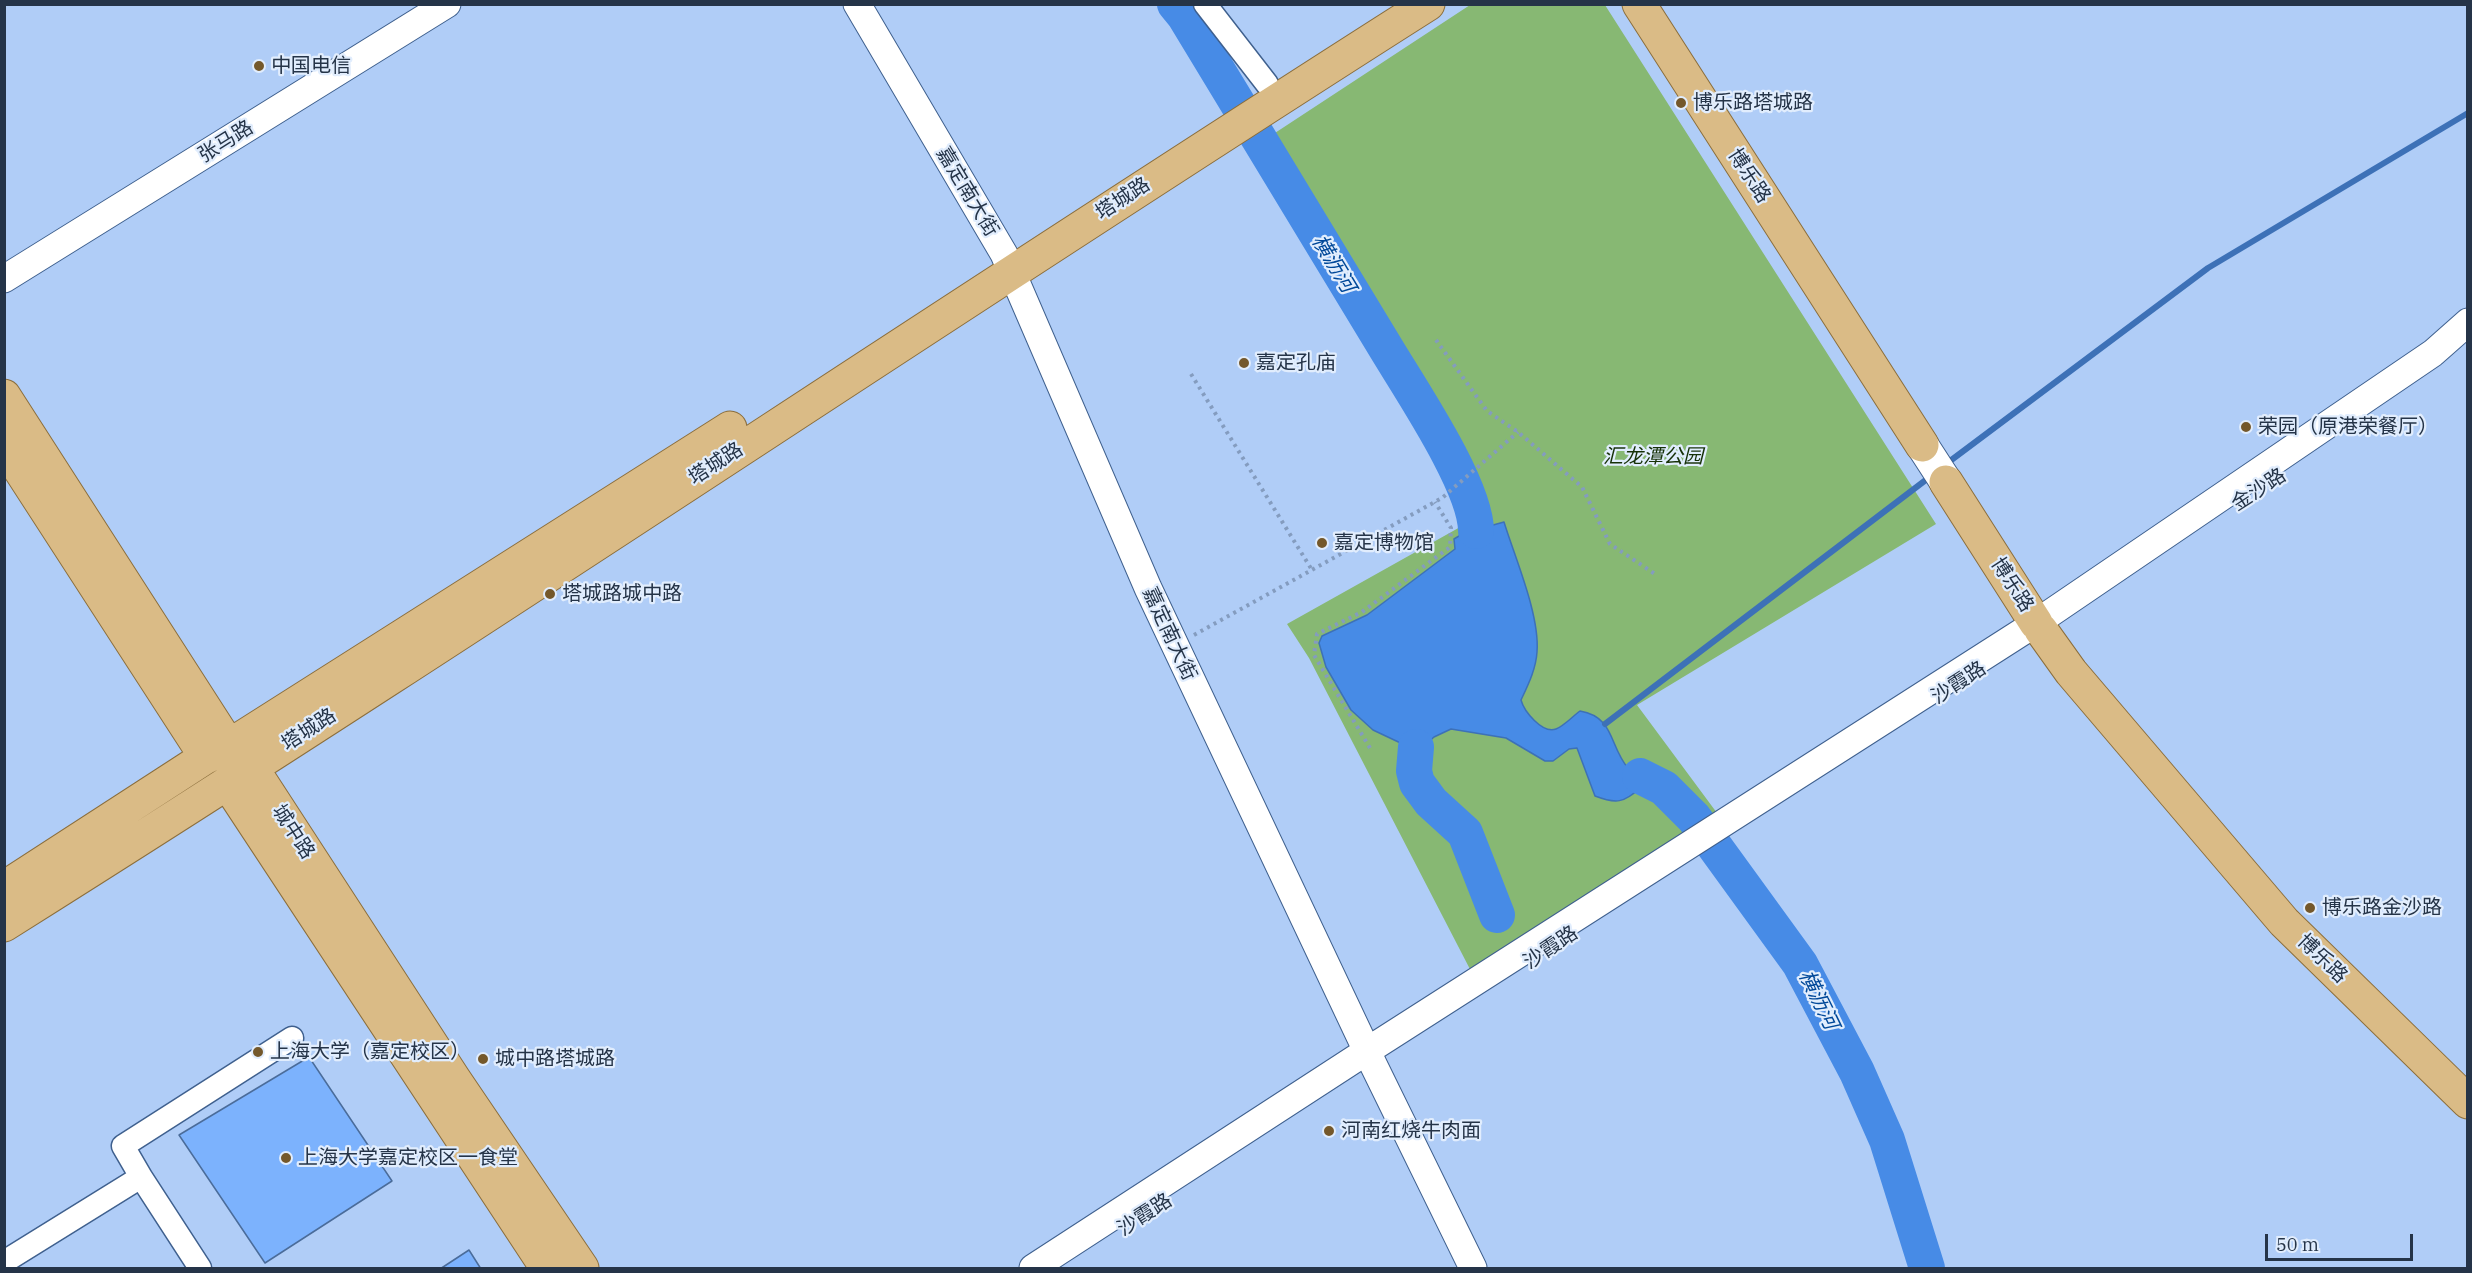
<!DOCTYPE html>
<html>
<head>
<meta charset="utf-8">
<style>
  body { margin:0 }
  #map { position:relative; width:2472px; height:1273px; overflow:hidden; background:#b0cdf7; font-family:"IBM Plex Serif",serif }
  canvas { display:block }
  .frame { position:absolute; inset:0; border:6px solid #253448; pointer-events:none }
  .scale { position:absolute; left:2265px; top:1234px; width:148px; height:27px; box-sizing:border-box; border:3px solid #253448; border-top:0; padding-left:8px; font-size:18px; line-height:21px; white-space:nowrap; color:#253448; -webkit-text-stroke:4px #e1edfd; paint-order:stroke }
</style>
</head>
<body>
<div id="map">
<canvas width="2472" height="1273"></canvas>
<div class="frame"></div>
<div class="scale">50 m</div>
</div>
<script>
const ctx = document.querySelector('canvas').getContext('2d');
ctx.lineJoin = 'round';
function fill(path, color) { ctx.fillStyle = color; ctx.fill(path, 'evenodd'); }
function trace(path, color, width, dash) { ctx.strokeStyle = color; ctx.lineWidth = width; ctx.lineCap = dash ? 'butt' : 'round'; ctx.setLineDash(dash || []); ctx.stroke(path); }
function drawText(font, color, halo, rows, align = 'center') {
  ctx.font = font + ' "IBM Plex Serif","Noto Sans SC",serif'; ctx.lineWidth = 4.5; ctx.setLineDash([]); ctx.textBaseline = 'middle'; ctx.strokeStyle = halo; ctx.fillStyle = color; for (const [text, x, y, turn = 0] of rows) {
    ctx.save(); ctx.translate(x, y); ctx.rotate((+turn || 0) * Math.PI / 180); ctx.textAlign = isNaN(turn) ? turn : align; if (halo) ctx.strokeText(text, 0, 0); ctx.fillText(text, 0, 0); ctx.restore();
  }
}
fill(new Path2D(`
  M 1470,5 L 1605,5 L 1936,524 L 1637,705 L 1717,813 L 1473,975 L 1309,658 L 1287,624 L 1462,526 L 1435,457 L 1249,150 Z`), '#87b873');
const water = new Path2D(`
  M 1504,522 C 1515,558 1540,615 1537,652 C 1536,669 1528,685 1521,700 C 1524,711 1542,734 1556,729 C 1564,726 1573,716 1580,711 C 1615,717 1609,746 1628,768 C 1631,771 1637,774 1640,776 L 1640,788 C 1624,803 1616,804 1595,796 L 1577,748 L 1569,749 L 1553,761 L 1545,761 L 1506,738 L 1451,729 L 1434,737 L 1423,747 L 1409,747 L 1373,730 L 1351,710 L 1326,667 L 1319,643 L 1322,636 L 1367,615 L 1455,549 L 1454,539 L 1464,533 Z`);
fill(water, '#478be6');
trace(water, '#3d71b7', 1.5);
trace(new Path2D(`
  M 1946,464 L 2208,268 L 2468,113
  M 1605,724 L 1931,476`), '#3d71b7', 6);
trace(new Path2D(`
  M 1175,4 L 1184,15 C 1251,125 1318,235 1384,345 C 1409,387 1476,485 1476,531
  M 1416,747 L 1414,771 L 1417,783 L 1431,802 L 1465,833 L 1497,915
  M 1640,776 L 1664,788 L 1694,818 L 1800,964 L 1857,1072 L 1887,1140 L 1927,1268`), '#478be6', 36);
const building = new Path2D(`
  M 309,1057 L 392,1181 L 265,1263 L 179,1135 Z
  M 469,1250 L 481,1269 L 440,1269 Z`);
fill(building, '#7cb2fd');
trace(building, '#4a6c9a', 1.5);
const minor = new Path2D(`
  M 1205,4 L 1267,84
  M 141,1177 L 200,1268
  M 4,1262 L 141,1177 L 123,1146 L 292,1038`);
const tertiary = new Path2D(`
  M 857,4 L 1004,254 L 1148,588 L 1374,1066 L 1473,1268
  M 4,279 L 447,4
  M 1033,1268 L 1367,1051 L 2036,623 L 2433,353 L 2468,322`);
const secondary = new Path2D(`
  M 1922,445 L 1946,482`);
const primary = new Path2D(`
  M 1639,4 L 1922,445
  M 4,396 L 229,746
  M 4,445 L 206,757
  M 1946,482 L 2036,623
  M 2041,630 L 2071,672 L 2284,922 L 2468,1102
  M 246,771 L 261,782 L 454,1079 L 582,1268
  M 228,784 L 547,1268
  M 4,888 L 206,757 L 229,746 L 730,428
  M 4,925 C 483,624 951,307 1428,4`);
trace(minor, '#3f608e', 25);
trace(tertiary, '#3f608e', 29);
trace(secondary, '#3f608e', 34);
trace(primary, '#8b6e3c', 35);
trace(new Path2D(`
  M 1436,340 L 1487,411 L 1518,432 L 1582,487 L 1610,544 L 1655,574
  M 1191,374 L 1312,570
  M 1194,635 L 1442,498 L 1518,432
  M 1370,748 L 1314,655 L 1317,634 L 1362,612 L 1450,547 L 1451,528 L 1435,502`), '#849cbf', 4, [3, 4.5]);
trace(minor, '#fff', 22);
trace(tertiary, '#fff', 27);
trace(secondary, '#fff', 32);
trace(primary, '#dabb86', 33);
for (const [x, y, r, color] of [
  [259,66,6,"#74582b"],
  [1681,103,6,"#74582b"],
  [1244,363,6,"#74582b"],
  [2246,427,6,"#74582b"],
  [1322,543,6,"#74582b"],
  [550,594,6,"#74582b"],
  [2310,908,6,"#74582b"],
  [258,1052,6,"#74582b"],
  [483,1059,6,"#74582b"],
  [1329,1131,6,"#74582b"],
  [286,1158,6,"#74582b"]
]) { const dot = new Path2D(); dot.arc(x, y, r, 0, 2 * Math.PI); ctx.fillStyle = color; ctx.fill(dot); trace(dot, '#e1edfd', 2); }
drawText('20px', '#253448', '#e1edfd', [
  ["中国电信",271,66],
  ["博乐路塔城路",1693,103],
  ["嘉定孔庙",1256,363],
  ["荣园（原港荣餐厅）",2258,427],
  ["嘉定博物馆",1334,543],
  ["塔城路城中路",562,594],
  ["博乐路金沙路",2322,908],
  ["上海大学（嘉定校区）",270,1052],
  ["城中路塔城路",495,1059],
  ["河南红烧牛肉面",1341,1131],
  ["上海大学嘉定校区一食堂",298,1158]
], 'left');
drawText('20px', '#253448', '#e1edfd', [
  ["张马路",226,142,-32],
  ["博乐路",1749,176,57],
  ["嘉定南大街",967,192,59],
  ["塔城路",1123,199,-33],
  ["塔城路",716,464,-33],
  ["金沙路",2259,490,-33],
  ["博乐路",2012,585,57],
  ["嘉定南大街",1169,634,65],
  ["沙霞路",1959,683,-33],
  ["塔城路",309,730,-33],
  ["城中路",293,832,57],
  ["沙霞路",1551,948,-34],
  ["博乐路",2322,959,44],
  ["沙霞路",1145,1215,-33]
]);
drawText('italic 20px', '#163107', '#e1edfd', [
  ["汇龙潭公园",1653,457]
]);
drawText('italic 21px', '#004899', '#e1edfd', [
  ["横沥河",1333,264,59],
  ["横沥河",1818,1000,64]
]);
</script>
</body>
</html>
